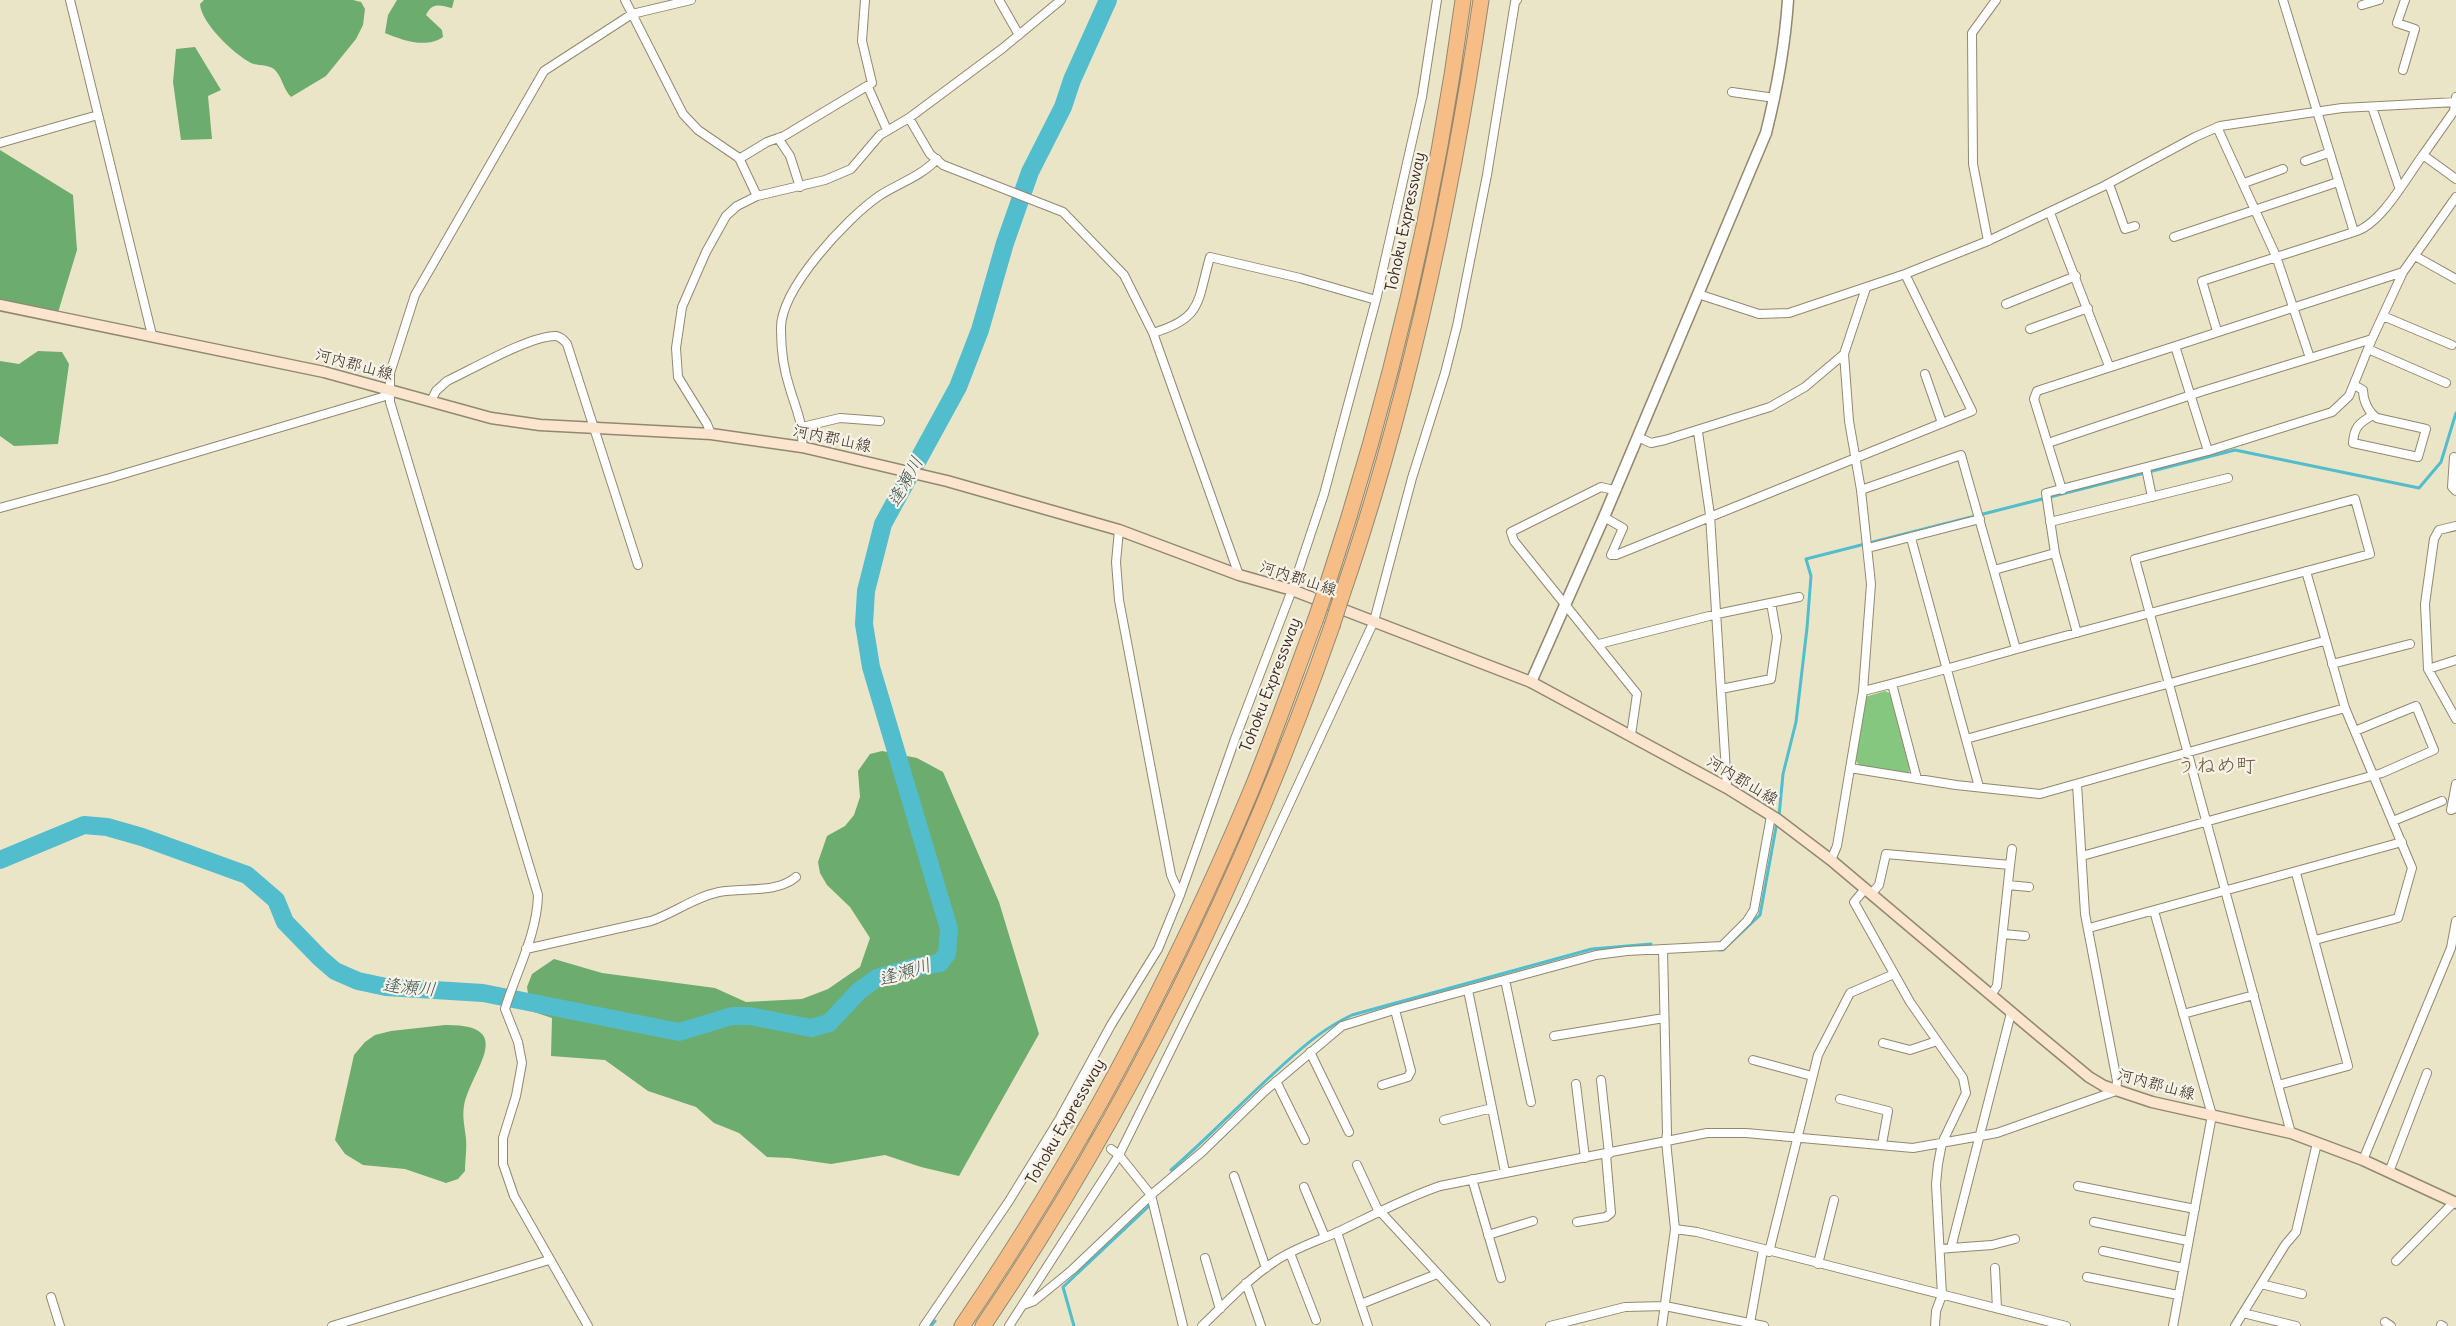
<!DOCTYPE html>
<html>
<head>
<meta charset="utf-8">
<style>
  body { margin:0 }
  canvas { display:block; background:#eae5c7 }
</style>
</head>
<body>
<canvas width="2456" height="1326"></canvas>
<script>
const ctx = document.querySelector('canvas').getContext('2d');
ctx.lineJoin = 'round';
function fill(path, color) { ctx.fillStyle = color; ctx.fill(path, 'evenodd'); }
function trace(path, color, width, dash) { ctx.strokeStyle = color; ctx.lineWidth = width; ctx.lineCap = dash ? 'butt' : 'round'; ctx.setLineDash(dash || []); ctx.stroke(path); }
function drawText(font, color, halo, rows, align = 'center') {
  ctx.font = font + ' Delius,"Klee One",sans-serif'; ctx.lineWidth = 4.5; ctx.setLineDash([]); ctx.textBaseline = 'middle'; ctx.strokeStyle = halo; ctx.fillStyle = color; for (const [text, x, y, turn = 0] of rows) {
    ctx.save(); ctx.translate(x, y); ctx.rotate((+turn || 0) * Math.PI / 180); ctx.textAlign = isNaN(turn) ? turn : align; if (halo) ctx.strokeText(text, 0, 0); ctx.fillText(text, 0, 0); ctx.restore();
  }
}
fill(new Path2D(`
  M 1885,691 L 1891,694 L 1912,767 L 1908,773 L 1860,766 L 1855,760 L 1865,697 Z`), '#85c77f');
fill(new Path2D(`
  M 204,0 L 353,0 L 361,2 L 365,9 L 363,25 L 356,39 L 326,76 L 291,97 C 283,89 282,76 274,69 C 267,64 258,66 251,63 C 234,54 201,23 200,4 Z
  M 397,0 L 454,0 L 452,8 C 440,5 432,2 426,15 L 442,30 L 443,37 C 426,49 402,40 385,33 L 388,15 Z
  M 195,47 L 221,90 L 208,96 L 212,139 L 181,140 L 173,82 L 176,49 Z
  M 0,150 L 73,195 L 77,250 L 56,319 L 0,303 Z
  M 38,351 L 62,352 L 69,364 L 58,444 L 14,446 L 0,436 L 0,361 L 19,364 Z
  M 882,751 L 917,758 L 943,772 L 999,902 L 1039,1034 L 959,1176 L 921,1167 L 885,1155 L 831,1164 L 789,1158 L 767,1157 L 739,1133 L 714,1123 L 696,1107 L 648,1091 L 605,1060 L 551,1056 L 552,1018 L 534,1012 L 530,1007 L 527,987 L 532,974 L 554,959 L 602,973 L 715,988 L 746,1002 L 802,999 L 828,989 L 860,967 L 870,938 L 850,907 L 827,885 L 820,873 L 818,862 L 827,836 L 845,826 L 854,815 L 860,797 L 858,771 L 870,754 Z
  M 445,1025 C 519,1024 471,1070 464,1106 C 462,1118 465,1127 466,1139 C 467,1149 465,1161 465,1171 L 458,1179 L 446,1183 L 405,1169 L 363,1165 L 345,1154 L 335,1140 L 354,1055 L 365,1042 L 375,1035 L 391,1031 Z`), '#6cac6e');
trace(new Path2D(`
  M 1779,816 L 1783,774 L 1796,722 L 1807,628 L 1811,576 L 1806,559 L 2235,450 L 2419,488 L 2441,462 L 2456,413
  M 1719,950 L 1723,950 L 1760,915 L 1777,822
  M 1171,1170 C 1210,1136 1246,1098 1285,1063 C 1306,1044 1326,1027 1352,1015 L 1592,949 L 1651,944
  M 931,1326 L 935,1321
  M 1074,1326 L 1063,1287 L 1149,1206`), '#52bdcd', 3);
trace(new Path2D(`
  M 0,860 L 84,825 L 107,827 L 142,837 L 247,875 L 276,900 L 285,922 L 320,958 L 335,971 L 358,981 L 386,987 L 483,993 L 679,1032 L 732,1016 L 750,1016 L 811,1028 L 829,1023 L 859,991 L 877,978 L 915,967 L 940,963 L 947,954 L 949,929 L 871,667 L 864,624 L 866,591 L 883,524 L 958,387 L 980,330 L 1005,243 L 1030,172 L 1063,107 L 1072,80 L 1108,0`), '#52bdcd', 18);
trace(new Path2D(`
  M 1067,1122 L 1111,1149`), '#c7c0a5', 8, [8, 4]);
const minor = new Path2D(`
  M 70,0 L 152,335
  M 625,0 L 683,114 L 698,130 L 739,158 L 757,196
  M 999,0 L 1019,35
  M 2362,5 L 2379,0
  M 2403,70 L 2415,29 L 2397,23 L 2405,0
  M 868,87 L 887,130
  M 1732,92 L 1775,98
  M 2372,107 L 2399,187
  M 909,118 L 930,154 L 943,165 L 1063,212 L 1124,275 L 1153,333 L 1239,575
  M 2217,127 L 2276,256 L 2310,358
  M 778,138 L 790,156 L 800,187
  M 0,143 L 98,115
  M 2423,155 L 2454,111 L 2456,97
  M 739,159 L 767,142 L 784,136 L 872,83 L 862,41 L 865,0
  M 2305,161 L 2328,153
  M 2244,183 L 2283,169
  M 2109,184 L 2125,229 L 2135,226
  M 2050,213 L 2109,366
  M 2354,232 C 2381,225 2406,178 2423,155 L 2456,179
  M 2174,237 L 2338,182
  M 1988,241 L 1973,164 L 1972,33 L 1996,0
  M 2415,256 L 2456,279
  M 1698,294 L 1759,314 L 1789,313 L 1905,274 L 1988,241 L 2104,186 L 2195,137 L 2220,126 L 2342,108 L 2456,102
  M 2006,304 L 2076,276
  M 2383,316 L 2452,345
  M 2030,329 L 2088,308
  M 2217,331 L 2202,281 L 2354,232 L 2283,0
  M 1153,333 C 1203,318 1197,302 1210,257 L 1300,278 L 1376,300
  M 2175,346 L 2208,451
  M 2368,349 L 2446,383
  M 1925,374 L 1942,423
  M 2354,385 L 2363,390 C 2363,400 2368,412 2377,418 L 2426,429 L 2418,457 L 2353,443 C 2354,427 2359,423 2373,415
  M 431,401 L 436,391 L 447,381 C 471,370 531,335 556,336 C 561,337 564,340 567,344 L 638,565
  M 802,427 L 840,418 L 880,421
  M 1698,432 L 1710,515 L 1727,788
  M 711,434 L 707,424 L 678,377 L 676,348 L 682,307 L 706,252 L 726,216 L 737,206 L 757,196 L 825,180 L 851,169 L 880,135 L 909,118 L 1003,48 L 1061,0
  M 1638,437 L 1651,443 L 1665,440 L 1770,407 L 1805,387 L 1844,354 L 1866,288
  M 2048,443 L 2203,391 L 2372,339
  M 802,447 C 804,425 796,409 790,389 C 784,371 781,349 781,330 C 779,290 847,218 879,196 C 897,184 922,176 937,159
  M 2454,457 L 2452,487 L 2456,491
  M 2146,468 L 2152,497
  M 1614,490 L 1601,487 L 1511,532 L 1514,541 L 1637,694 L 1631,735
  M 1861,490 L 1961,455 L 2016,649
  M 2062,490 L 2034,399 L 2037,391 L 2403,272
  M 0,508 L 110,478 L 389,395
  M 1604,517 L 1623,528 L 1611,555 L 1616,555 L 1972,411 L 1905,274
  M 2050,522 L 2228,478
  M 1119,530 L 1116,562 L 1119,600 L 1171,875 L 1180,895
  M 1911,538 L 1979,787
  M 1868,548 L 1980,519
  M 1994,570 L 2055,553
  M 2306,571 L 2345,708 L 2412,868 L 2398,918 L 2315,940
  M 2077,633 L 2055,553 L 2046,493 L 2208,451 L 2332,412 L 2349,396 L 2372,339 L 2403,272 L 2456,197
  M 1599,644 L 1717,614 L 1799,597
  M 2456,660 L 2428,669 L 2456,719
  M 2332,664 L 2410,644
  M 2428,669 L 2425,604 L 2434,539 L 2439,530 L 2456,526
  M 1892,684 L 1917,779
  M 1721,689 L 1771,679 L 1777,637 L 1771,603
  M 1863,691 C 1920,677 1977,660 2035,644 C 2146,614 2258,584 2370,554 L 2355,499 L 2135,559 C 2186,751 2240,941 2291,1133
  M 1966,739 L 2324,641
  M 1850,768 L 1956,785 L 2040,794 L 2345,708
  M 2456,784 L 2451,810 L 2456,808
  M 2393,821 L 2442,801
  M 2082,856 L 2382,773 L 2434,750 L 2416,706 L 2355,731
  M 1831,860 L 1837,846 L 1863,691 L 1871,584 L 1861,490 L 1849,421 L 1844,354
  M 2010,865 L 2012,849
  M 2008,885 L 2029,887
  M 1865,889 L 1854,902 L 1910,1002 L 1963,1078 L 1966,1093 L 1942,1143 L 1938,1164 L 1936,1184 L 1942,1295 L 1936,1311 L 1935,1326
  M 1871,894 L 1879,885 L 1886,854 L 2010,865 L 1997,986 L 1991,995
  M 2154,911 L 2212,1115 L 2173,1326
  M 2089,928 L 2402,842
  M 2003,934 L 2025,936
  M 526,949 L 651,921 C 675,913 694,897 719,892 C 743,887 776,894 796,877
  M 1505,980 L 1531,1102
  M 1468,990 L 1505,1172
  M 2183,1014 L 2254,995
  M 1554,1036 L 1664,1018
  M 1883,1043 L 1910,1050 L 1937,1041
  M 1310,1052 L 1349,1132
  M 1753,1060 L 1812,1076
  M 1601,1080 L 1609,1154
  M 1276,1081 L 1305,1140
  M 1576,1084 L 1585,1158
  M 1382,1085 L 1408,1077 L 1411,1071 L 1395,1010
  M 2278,1085 L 2348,1066 L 2296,873
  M 1840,1099 L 1888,1111 L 1882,1144
  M 1444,1120 L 1492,1108
  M 1111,1149 L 1119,1155 L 1151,1195 L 1183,1326
  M 2363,1160 L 2451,948 L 2456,921
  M 1357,1165 L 1377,1208 L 1486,1326
  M 2389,1172 L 2427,1073
  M 1234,1176 L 1266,1268
  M 1472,1179 L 1501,1278
  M 2078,1186 L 2195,1209
  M 1304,1187 L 1325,1237
  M 1577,1222 L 1606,1217 L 1611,1213 L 1606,1155
  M 2094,1222 L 2188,1241
  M 1675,1229 L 1697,1232 L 2066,1326
  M 1337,1232 L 1368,1326
  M 1488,1235 L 1533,1221
  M 1951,1248 L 1992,1245 L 2015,1239
  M 1940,1249 L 1951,1248 L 2011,1013
  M 2103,1251 L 2183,1268
  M 1769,1252 L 1818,1055 L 1850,993 L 1894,974
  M 1290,1253 L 1316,1320
  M 1205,1258 L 1220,1309
  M 2396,1261 L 2454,1202
  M 1818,1264 L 1834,1200
  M 1995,1268 L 1997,1308
  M 2087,1277 L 2178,1295
  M 1246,1283 L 1261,1326
  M 2261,1284 L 2302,1294
  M 51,1297 L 60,1326
  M 1361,1304 L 1437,1274
  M 1023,1305 L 1034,1301 L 1072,1270 L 1151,1195 L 1202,1152 L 1265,1091 L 1342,1026 L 1397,1009 L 1596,955 L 1627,951 L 1722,946 L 1747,921 L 1754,910 L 1771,816
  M 2243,1313 L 2296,1326
  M 2385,1322 L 2391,1326
  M 1750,1323 L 1763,1250
  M 2441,1325 L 2443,1326
  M 332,1326 L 549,1260
  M 588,1326 L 514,1196 L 503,1164 L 503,1138 L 516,1096 L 522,1063 L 518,1042 L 505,1009 C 516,972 537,935 538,895 L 390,402 L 390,373 L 415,295 L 544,71 L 632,14 L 691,0
  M 924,1326 L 1009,1201 L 1060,1118 L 1111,1025 L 1158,949 L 1180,895 L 1235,739 L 1292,590 L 1324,494 L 1376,300 L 1422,97 L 1437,0
  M 1009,1326 L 1119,1155 L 1243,904 L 1374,621 L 1412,478 L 1445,373 L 1457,326 L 1487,175 L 1515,2 L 1517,0
  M 1202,1326 C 1225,1304 1247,1280 1274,1262 C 1294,1248 1318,1241 1340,1231 C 1373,1215 1405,1198 1440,1186 L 1707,1133 L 1746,1133 L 1913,1148 L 1997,1133 L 2116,1091 L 2117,1081 L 2085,914 L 2077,784
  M 1550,1326 L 1625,1307 L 1665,1306 L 1764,1326
  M 1662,1326 L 1675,1229 L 1666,1141 L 1667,1133 L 1663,949
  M 2235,1326 L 2285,1245 L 2296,1232 L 2317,1143`);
const tertiary = new Path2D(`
  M 1531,682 L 1604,517 L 1766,133 C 1777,89 1785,46 1788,0`);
const secondary = new Path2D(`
  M 0,305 L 324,372 L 491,418 L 540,425 L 711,434 L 802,447 L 947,481 L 1119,530 L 1239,575 L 1292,590 L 1531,682 L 1727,788 L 1777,819 L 1831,860 L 2036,1033 L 2089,1077 L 2104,1086 L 2152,1102 L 2291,1133 L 2363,1160 L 2456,1203`);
const motorway = new Path2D(`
  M 1325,592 C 1389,399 1436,202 1463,0
  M 1341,598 C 1408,403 1451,203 1481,0
  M 962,1326 C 1076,1159 1173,977 1251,791 C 1274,735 1294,677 1315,621
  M 983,1326 C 1129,1110 1246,872 1332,626`);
trace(minor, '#928872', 10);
trace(tertiary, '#928872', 13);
trace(secondary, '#928872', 13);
trace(motorway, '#928872', 17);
trace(minor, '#fff', 8);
trace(tertiary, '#fff', 10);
trace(secondary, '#fbe5cf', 10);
trace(motorway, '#f6be86', 15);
const motorwayBridge = new Path2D(`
  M 1315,621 L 1325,592
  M 1332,626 L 1341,598`);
trace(motorwayBridge, '#928872', 17, []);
trace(motorwayBridge, '#f6be86', 15);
drawText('16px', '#3b2a1e', '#f7f3e8', [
  ["Tohoku Expressway",1406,222,-78],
  ["河内郡山線",354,365,15],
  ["河内郡山線",832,439,12],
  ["河内郡山線",1298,579,18],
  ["Tohoku Expressway",1271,685,-69],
  ["河内郡山線",1742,781,31],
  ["河内郡山線",2156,1085,15],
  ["Tohoku Expressway",1066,1122,-60]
]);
drawText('italic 18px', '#425653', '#f7f3e8', [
  ["逢瀬川",906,482,-61],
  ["逢瀬川",905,973,-17],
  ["逢瀬川",409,988,5]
]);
drawText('20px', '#76593b', '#f7f3e8', [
  ["うねめ町",2216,766]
]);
</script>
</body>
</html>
